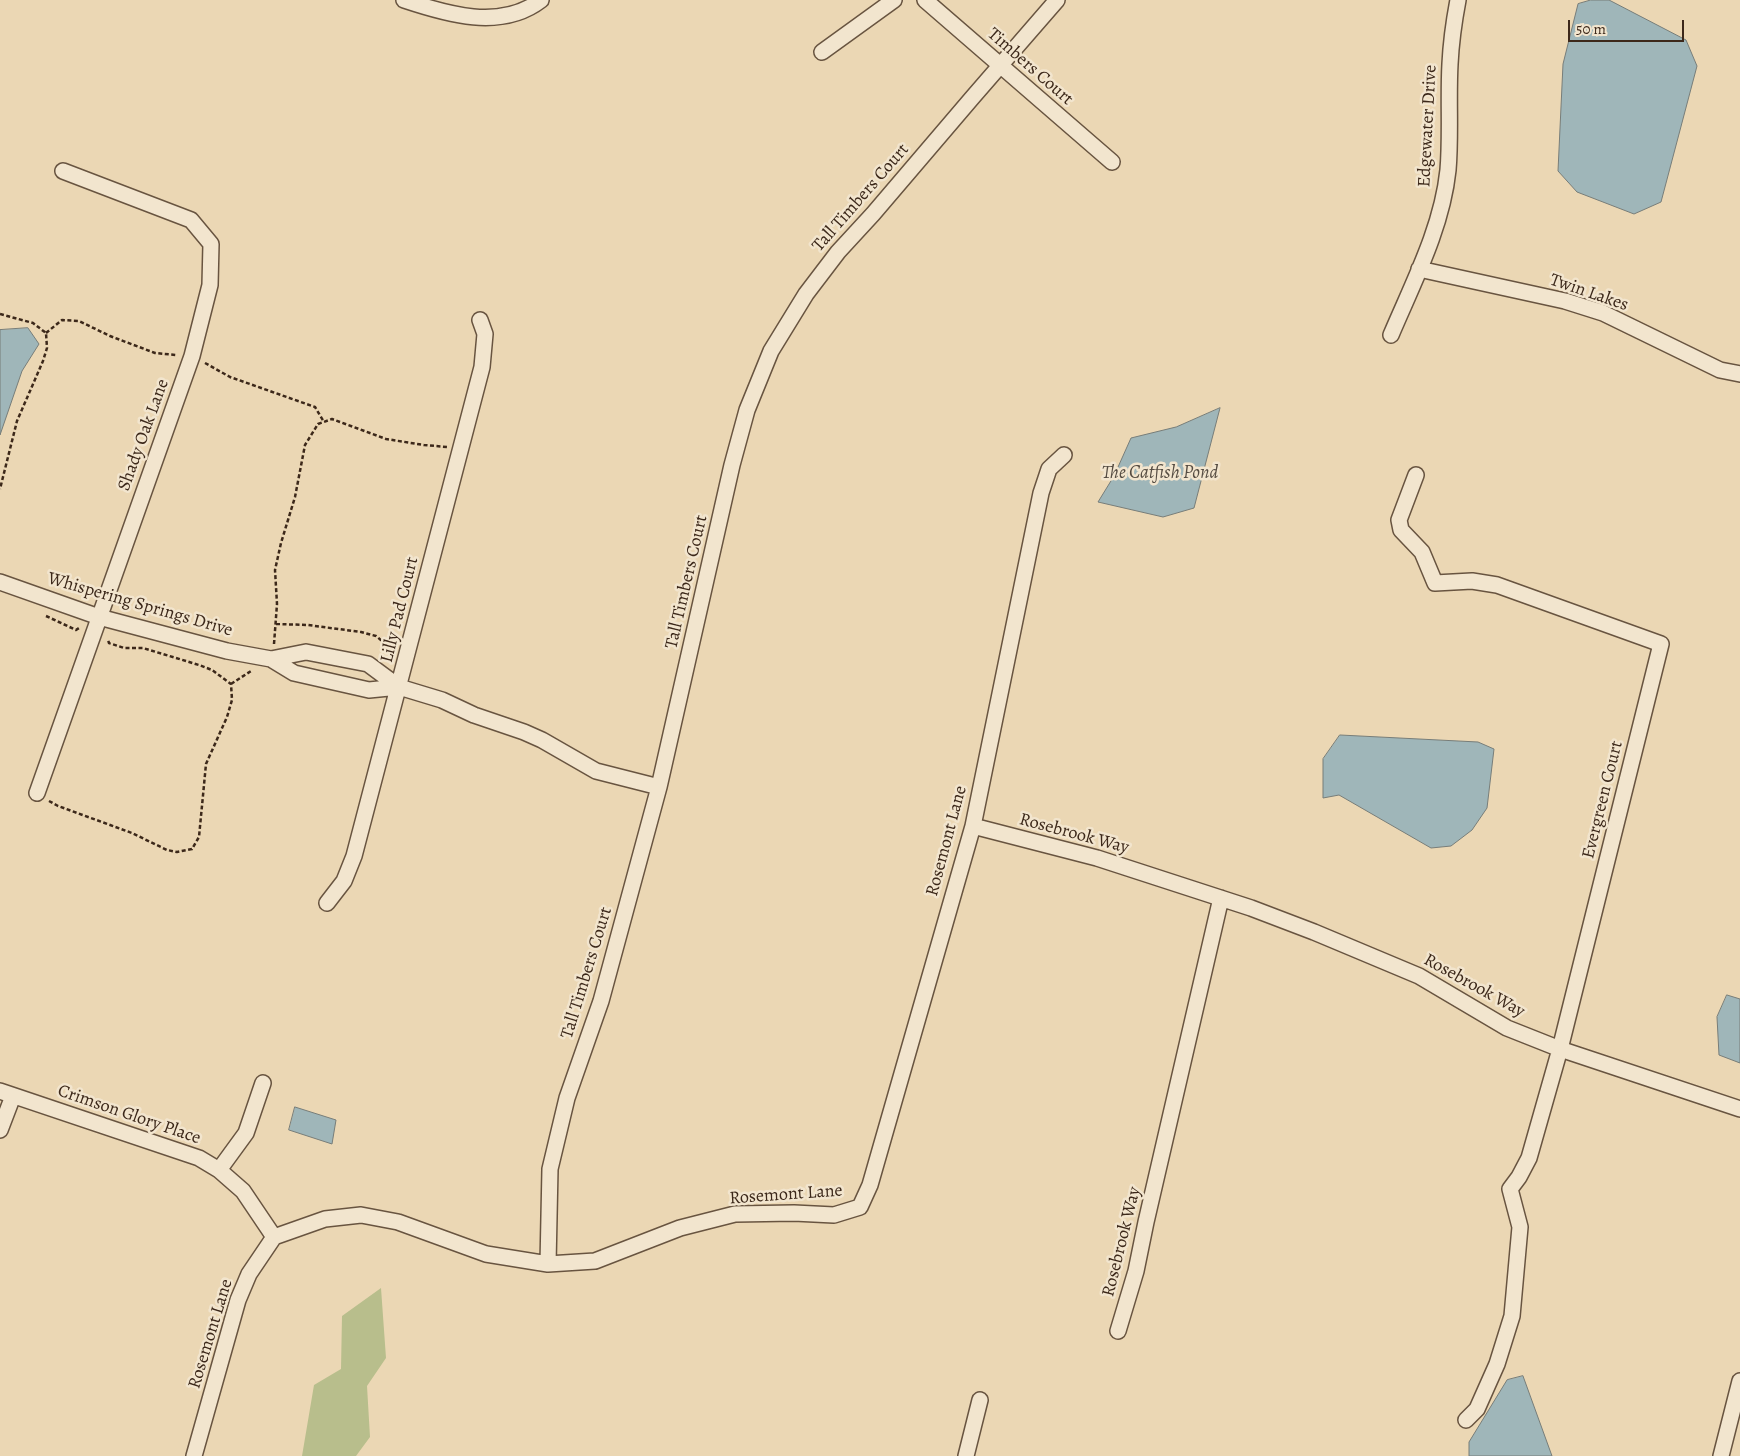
<!DOCTYPE html>
<html>
<head>
<meta charset="utf-8">
<style>
  body { margin:0 }
  #map { position:relative; width:1740px; height:1456px; overflow:hidden; background:#ebd7b4; font-family:Alegreya,serif }
  canvas { display:block }
  .scale { position:absolute; left:1568px; top:20px; width:116px; height:22px; box-sizing:border-box; border:2px solid #3c281a; border-top:0; padding-left:6px; font-size:15px; line-height:18px; white-space:nowrap; color:#3c281a; -webkit-text-stroke:4px #f2e5ce; paint-order:stroke }
</style>
</head>
<body>
<div id="map">
<canvas width="1740" height="1456"></canvas>
<div class="scale">50 m</div>
</div>
<script>
const ctx = document.querySelector('canvas').getContext('2d');
ctx.lineJoin = 'round';
function fill(path, color) { ctx.fillStyle = color; ctx.fill(path, 'evenodd'); }
function trace(path, color, width, dash) { ctx.strokeStyle = color; ctx.lineWidth = width; ctx.lineCap = dash ? 'butt' : 'round'; ctx.setLineDash(dash || []); ctx.stroke(path); }
function drawText(font, color, halo, rows, align = 'center') {
  ctx.font = font + ' Alegreya,serif'; ctx.lineWidth = 5; ctx.setLineDash([]); ctx.textBaseline = 'middle'; ctx.strokeStyle = halo; ctx.fillStyle = color; for (const [text, x, y, turn = 0] of rows) {
    ctx.save(); ctx.translate(x, y); ctx.rotate((+turn || 0) * Math.PI / 180); ctx.textAlign = isNaN(turn) ? turn : align; if (halo) ctx.strokeText(text, 0, 0); ctx.fillText(text, 0, 0); ctx.restore();
  }
}
fill(new Path2D(`
  M 381,1288 L 386,1358 L 367,1386 L 370,1437 L 356,1456 L 302,1456 L 314,1385 L 341,1369 L 342,1316 Z`), '#b8be8c');
const water = new Path2D(`
  M 1591,0 L 1609,0 L 1686,40 L 1697,66 L 1661,202 L 1634,214 L 1577,192 L 1558,171 L 1563,64 L 1578,4 Z
  M 28,328 L 39,344 L 22,371 L 0,435 L 0,330 Z
  M 1220,408 L 1194,508 L 1163,517 L 1098,502 L 1114,476 L 1131,438 L 1176,427 Z
  M 1340,735 L 1478,742 L 1494,749 L 1487,808 L 1472,830 L 1451,846 L 1431,848 L 1339,795 L 1323,798 L 1323,759 Z
  M 1727,995 L 1740,999 L 1740,1063 L 1719,1055 L 1717,1017 Z
  M 295,1107 L 336,1120 L 332,1144 L 289,1130 Z
  M 1523,1376 L 1552,1456 L 1469,1456 L 1469,1442 L 1507,1380 Z`);
fill(water, '#9fb6b9');
trace(water, '#777d79', 1);
const minor = new Path2D(`
  M 404,0 C 446,14 501,31 541,0
  M 925,0 L 1112,162
  M 822,52 L 894,0
  M 1419,269 L 1565,301 L 1603,313 L 1720,370 L 1740,374
  M 1391,335 C 1413,283 1442,228 1448,170 C 1451,135 1448,99 1450,64 C 1451,43 1454,21 1458,0
  M 1416,475 L 1399,520 L 1401,530 L 1422,552 L 1435,583 L 1472,581 L 1497,585 L 1661,644 L 1560,1049 L 1529,1158 L 1519,1177 L 1510,1189 L 1520,1227 L 1512,1316 L 1497,1364 L 1477,1409 L 1466,1420
  M 0,582 L 99,617 L 227,651 L 271,659 L 306,652 L 368,664 L 399,687 L 442,700 L 474,715 L 524,732 L 542,740 L 596,771 L 659,787
  M 271,659 L 294,673 L 369,690 L 399,687
  M 37,793 L 192,356 L 210,285 L 211,244 L 191,220 L 63,171
  M 973,826 L 1097,858 L 1251,908 L 1314,932 L 1419,976 L 1507,1028 L 1560,1049 L 1740,1109
  M 327,903 L 344,881 L 354,856 L 482,367 L 485,334 L 480,320
  M 0,1091 L 199,1158 L 219,1170 L 243,1191 L 274,1237
  M 0,1130 L 13,1096
  M 219,1170 L 246,1133 L 263,1083
  M 548,1264 L 550,1169 L 567,1098 L 601,1001 L 659,787 L 732,465 L 747,410 L 771,351 L 806,294 L 838,252 L 873,214 L 972,98 L 1057,0
  M 1118,1331 L 1136,1271 L 1146,1222 L 1221,898
  M 194,1456 L 238,1300 L 249,1274 L 274,1237 L 325,1219 L 361,1215 L 398,1222 L 486,1254 L 548,1264 L 595,1261 L 680,1228 L 735,1214 L 794,1213 L 834,1215 L 860,1207 L 870,1185 L 973,826 L 1041,493 L 1049,469 L 1064,455
  M 966,1456 L 980,1400
  M 1721,1456 L 1740,1381`);
trace(minor, '#685440', 18);
trace(new Path2D(`
  M 0,314 L 33,323 L 46,333 L 47,348 L 43,361 L 17,421 L 0,489
  M 46,333 L 62,320 L 79,321 L 110,336 L 155,353 L 176,355
  M 205,363 L 230,377 L 315,407 L 324,422
  M 46,616 L 76,630 L 79,628
  M 276,624 L 308,625 L 361,632 L 376,636 L 393,650
  M 274,644 L 277,604 L 275,570 L 281,543 L 295,497 L 305,445 L 318,424 L 332,419 L 386,439 L 424,445 L 447,447
  M 231,684 L 251,671
  M 49,801 L 58,806 L 132,833 L 167,850 L 177,852 L 192,849 L 199,837 L 206,764 L 227,717 L 232,700 L 231,684 L 212,670 L 199,665 L 143,648 L 124,648 L 109,643 L 108,640`), '#3c281a', 2.5, [4, 2.5]);
trace(minor, '#f2e5ce', 15);
drawText('18px', '#3c281a', '#f2e5ce', [
  ["Timbers Court",1030,67,41],
  ["Edgewater Drive",1428,126,-87],
  ["Tall Timbers Court",861,198,-49],
  ["Twin Lakes",1589,293,19],
  ["Shady Oak Lane",144,435,-70],
  ["Tall Timbers Court",687,582,-77],
  ["Whispering Springs Drive",140,605,16],
  ["Lilly Pad Court",400,610,-76],
  ["Evergreen Court",1603,800,-76],
  ["Rosebrook Way",1074,834,15],
  ["Rosemont Lane",947,841,-75],
  ["Tall Timbers Court",587,973,-73],
  ["Rosebrook Way",1474,986,29],
  ["Crimson Glory Place",129,1115,19],
  ["Rosemont Lane",786,1195,-4],
  ["Rosebrook Way",1122,1242,-76],
  ["Rosemont Lane",211,1334,-73]
]);
drawText('italic 19px', '#554c42', '#f2e5ce', [
  ["The Catfish Pond",1160,473]
]);
</script>
</body>
</html>
